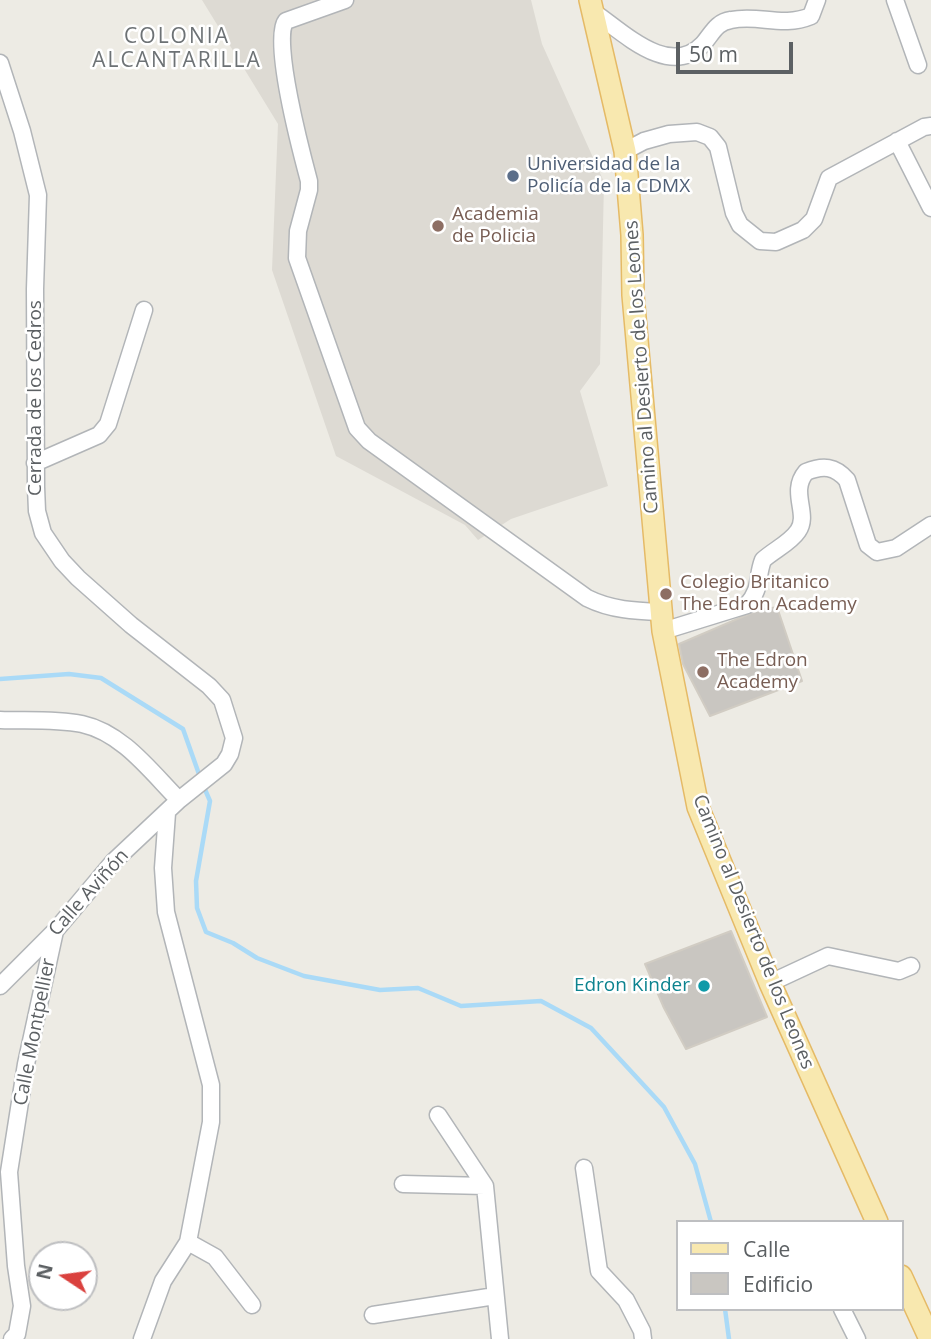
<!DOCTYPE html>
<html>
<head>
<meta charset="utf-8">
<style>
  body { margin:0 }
  #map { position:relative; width:931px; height:1339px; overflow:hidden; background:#edebe4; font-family:"Open Sans",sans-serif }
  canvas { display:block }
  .legend { position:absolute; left:676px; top:1220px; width:228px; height:91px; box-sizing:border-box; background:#fff; border:2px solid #bebfc1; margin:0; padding:9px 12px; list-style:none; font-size:21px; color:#5c6063 }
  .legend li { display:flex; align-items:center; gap:14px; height:35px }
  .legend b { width:35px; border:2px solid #bebfc1 }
  .north { position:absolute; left:28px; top:1241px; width:70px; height:70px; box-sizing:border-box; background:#fff; border:2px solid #bebfc1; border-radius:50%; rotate:283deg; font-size:19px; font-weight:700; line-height:28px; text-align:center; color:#5c6063 }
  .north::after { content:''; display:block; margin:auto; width:24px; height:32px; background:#da413e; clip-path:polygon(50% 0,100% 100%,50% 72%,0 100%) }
  .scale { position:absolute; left:676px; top:42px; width:117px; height:32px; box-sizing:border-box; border:4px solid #5c6063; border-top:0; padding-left:9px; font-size:21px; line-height:24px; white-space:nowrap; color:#5c6063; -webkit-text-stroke:5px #fff; paint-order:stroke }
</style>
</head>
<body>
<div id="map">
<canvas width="931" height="1339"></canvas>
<ul class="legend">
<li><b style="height:9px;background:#f8e8af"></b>Calle</li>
<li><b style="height:19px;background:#c9c6c1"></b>Edificio</li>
</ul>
<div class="north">N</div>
<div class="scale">50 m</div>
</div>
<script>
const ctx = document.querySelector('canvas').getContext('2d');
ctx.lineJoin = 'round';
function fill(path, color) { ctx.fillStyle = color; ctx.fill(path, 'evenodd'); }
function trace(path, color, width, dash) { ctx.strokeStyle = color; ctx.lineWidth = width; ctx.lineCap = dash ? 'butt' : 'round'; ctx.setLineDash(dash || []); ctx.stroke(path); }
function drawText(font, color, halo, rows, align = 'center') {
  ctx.font = font + ' "Open Sans",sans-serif'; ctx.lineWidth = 5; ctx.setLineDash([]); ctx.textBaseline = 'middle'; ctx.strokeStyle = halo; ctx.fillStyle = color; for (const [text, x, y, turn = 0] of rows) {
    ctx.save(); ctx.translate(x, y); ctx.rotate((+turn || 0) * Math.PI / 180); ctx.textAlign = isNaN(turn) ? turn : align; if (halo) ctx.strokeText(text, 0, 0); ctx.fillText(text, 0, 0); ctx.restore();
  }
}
fill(new Path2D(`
  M 202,0 L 531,0 L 542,44 L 604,182 L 600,364 L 580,391 L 608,486 L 511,519 L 478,540 L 465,525 L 336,456 L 272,270 L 278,124 Z`), '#dddad3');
trace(new Path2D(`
  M 0,679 L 69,674 L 101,678 L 183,729 L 200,777
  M 203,785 L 210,801 L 196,881 L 197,908 L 206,932 L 233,943 L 257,958 L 304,976 L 380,990 L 418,988 L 461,1006 L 541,1001 L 591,1028 L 664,1107 L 695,1164 L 711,1222
  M 725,1309 L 729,1339`), '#aadaf7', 4.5);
const building = new Path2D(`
  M 777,607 L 802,681 L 710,716 L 683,664 L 679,644 L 756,611 Z
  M 731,931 L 767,1017 L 686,1049 L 664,1008 L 645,964 Z`);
fill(building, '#c9c6c1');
trace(building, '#d1ccc3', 2);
const minor = new Path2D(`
  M 345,0 L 286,21 C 271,38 302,155 309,181 L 309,190 L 298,231 L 297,258 L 357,428 L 369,441 L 587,598 C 611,610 635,611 661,612
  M 895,0 L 918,65
  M 595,13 C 624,33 670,79 703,44 C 712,34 716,22 731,20 C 759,14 782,28 811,16 L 817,0
  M 0,63 L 22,131 L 38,195 L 35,289 L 36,487 L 37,511 L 43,533 L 62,561 L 78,578 L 131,625 L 209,686 L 222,700 L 234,738 L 230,754 L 224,764 L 179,800 L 113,862 L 55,931 L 0,986
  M 897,141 L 931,208
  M 625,151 L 644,141 L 669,134 L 697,132 L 710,137 L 718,147 L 734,213 L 740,225 L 760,241 L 776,242 L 803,230 L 814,219 L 829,178 L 924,127 L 931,126
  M 35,463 L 99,435 L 108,424 L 144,310
  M 663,631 L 747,605 C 762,588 756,578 763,560 C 774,550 790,543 798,531 C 810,514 789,492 806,472 C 823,465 835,466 847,480 L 868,545 L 877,552 L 896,548 L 931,525
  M 0,720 C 27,721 55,719 82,724 C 123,733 151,772 179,800
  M 770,983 L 828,956 L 899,971 L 911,966
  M 438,1115 L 485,1186 L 500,1339
  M 584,1168 L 599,1271 L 626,1300 L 642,1331 L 643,1339
  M 403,1184 L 485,1186
  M 188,1242 L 215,1257 L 252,1305
  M 842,1309 L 857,1339
  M 373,1315 L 495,1296
  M 12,1339 L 17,1334 L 22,1306 L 16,1266 L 9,1172 L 26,1064 L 55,931
  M 142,1339 L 163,1281 L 188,1242 L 211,1122 L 211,1085 L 166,912 L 163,868 L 167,813`);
const major = new Path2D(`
  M 590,0 L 625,151 L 632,235 L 633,295 L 663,631 L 698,807 L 770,983 L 877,1222
  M 901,1276 L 930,1339`);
trace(minor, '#b2b5b8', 19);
trace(major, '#e5ba66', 24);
trace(minor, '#fff', 16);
trace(major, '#f8e8af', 21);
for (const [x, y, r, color] of [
  [513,176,7,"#5c6f8a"],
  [438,226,7,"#8d6e63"],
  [666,594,7,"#8d6e63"],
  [703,672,7,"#8d6e63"],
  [704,986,7,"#0f9aa8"]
]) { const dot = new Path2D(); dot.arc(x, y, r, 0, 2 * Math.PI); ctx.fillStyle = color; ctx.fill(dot); trace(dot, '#fff', 2.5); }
drawText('19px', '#4e5e75', '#fff', [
  ["Universidad de la",527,165],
  ["Policía de la CDMX",527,187]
], 'left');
drawText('19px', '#785e54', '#fff', [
  ["Academia",452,215],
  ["de Policia",452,237],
  ["Colegio Britanico",680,583],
  ["The Edron Academy",680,605],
  ["The Edron",717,661],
  ["Academy",717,683]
], 'left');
drawText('19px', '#5c6063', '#fff', [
  ["Camino al Desierto de los Leones",642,367,-94],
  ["Cerrada de los Cedros",36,398,-90],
  ["Calle Aviñón",89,893,-48],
  ["Camino al Desierto de los Leones",753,932,68],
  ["Calle Montpellier",35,1032,-79]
]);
drawText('19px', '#0d838f', '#fff', [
  ["Edron Kinder",690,986]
], 'right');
ctx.letterSpacing = '2px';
drawText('21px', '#6d7275', '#fff', [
  ["COLONIA",177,37],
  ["ALCANTARILLA",177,61]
]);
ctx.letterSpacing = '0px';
</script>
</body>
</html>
